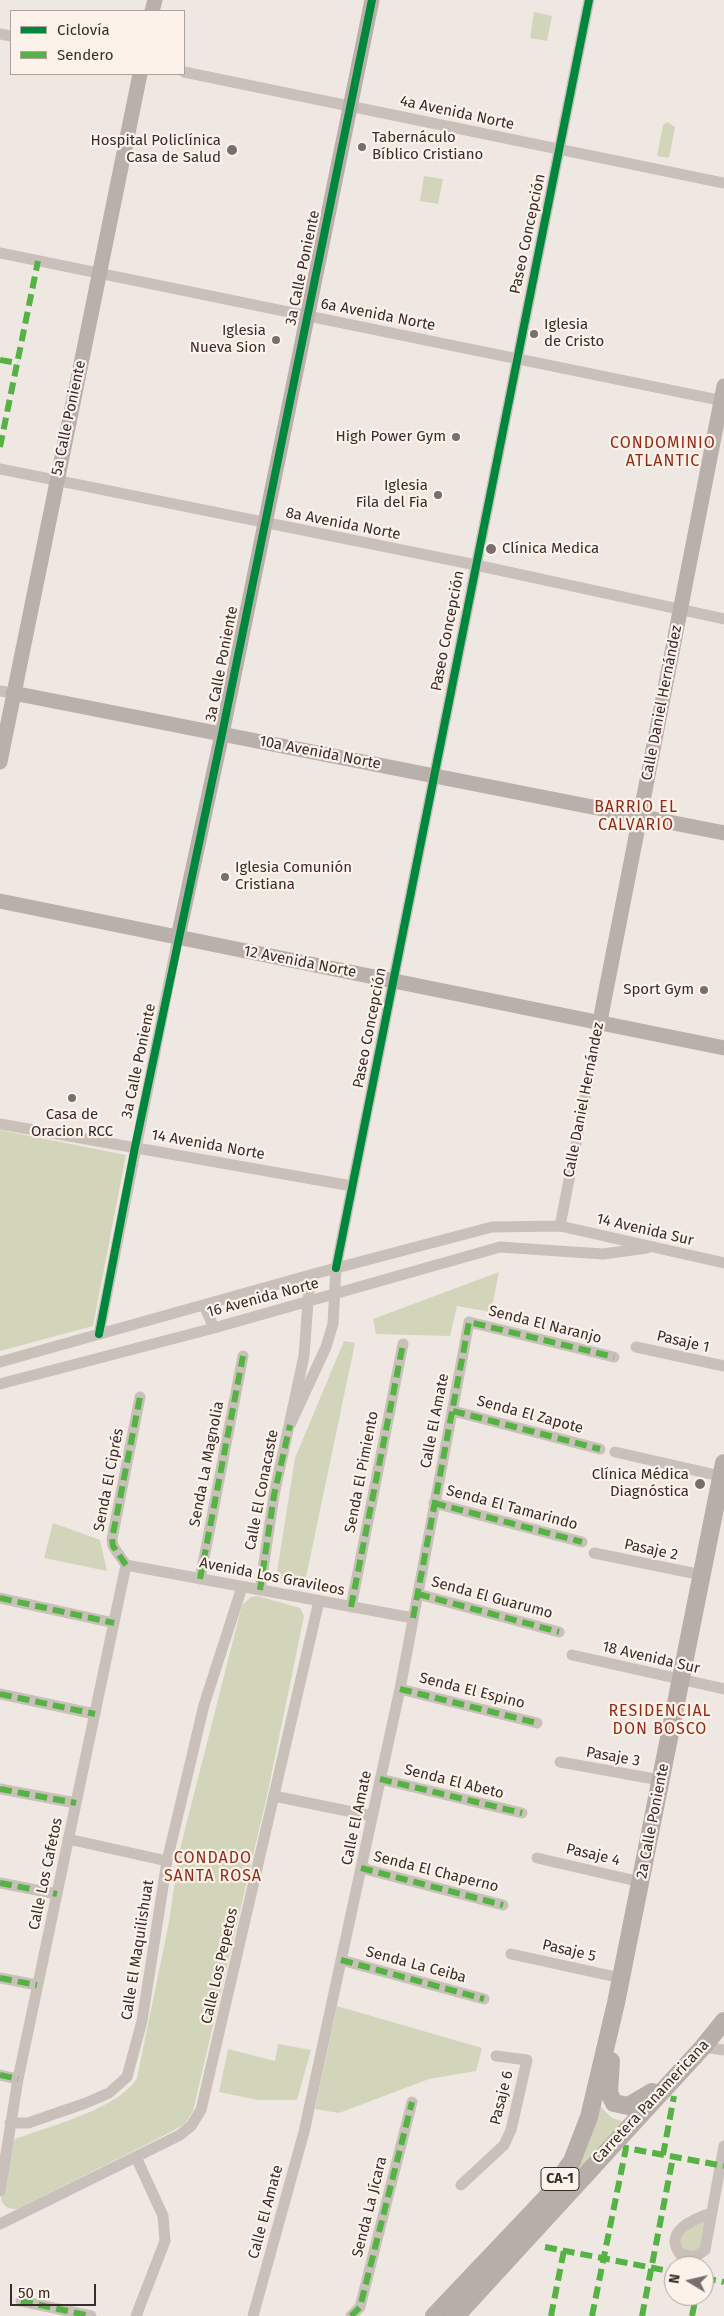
<!DOCTYPE html>
<html>
<head>
<meta charset="utf-8">
<style>
  body { margin:0 }
  #map { position:relative; width:724px; height:2316px; overflow:hidden; background:#efe8e2; font-family:"Fira Sans",sans-serif }
  canvas { display:block }
  .legend { position:absolute; left:10px; top:10px; width:175px; height:65px; box-sizing:border-box; background:#fcf2e9; border:1px solid #aea39c; margin:0; padding:6px 9px; list-style:none; font-size:15px; color:#3a2c28 }
  .legend li { display:flex; align-items:center; gap:10px; height:25px }
  .legend b { width:25px; border:1px solid #aea39c }
  .north { position:absolute; left:664px; top:2256px; width:50px; height:50px; box-sizing:border-box; background:#fcf2e9; border:1px solid #aea39c; border-radius:50%; rotate:279deg; font-size:14px; font-weight:700; line-height:20px; text-align:center; color:#3a2c28 }
  .north::after { content:''; display:block; margin:auto; width:18px; height:22px; background:#796e69; clip-path:polygon(50% 0,100% 100%,50% 72%,0 100%) }
  .scale { position:absolute; left:10px; top:2284px; width:86px; height:22px; box-sizing:border-box; border:2px solid #3a2c28; border-top:0; padding-left:6px; font-size:15px; line-height:18px; white-space:nowrap; color:#3a2c28; -webkit-text-stroke:4px #fcf2e9; paint-order:stroke }
</style>
</head>
<body>
<div id="map">
<canvas width="724" height="2316"></canvas>
<ul class="legend">
<li><b style="height:6px;background:#00873e"></b>Ciclovía</li>
<li><b style="height:6px;background:#56b245"></b>Sendero</li>
</ul>
<div class="north">N</div>
<div class="scale">50 m</div>
</div>
<script>
const ctx = document.querySelector('canvas').getContext('2d');
ctx.lineJoin = 'round';
function fill(path, color) { ctx.fillStyle = color; ctx.fill(path, 'evenodd'); }
function trace(path, color, width, dash) { ctx.strokeStyle = color; ctx.lineWidth = width; ctx.lineCap = dash ? 'butt' : 'round'; ctx.setLineDash(dash || []); ctx.stroke(path); }
function drawText(font, color, halo, rows, align = 'center') {
  ctx.font = font + ' "Fira Sans",sans-serif'; ctx.lineWidth = 4.5; ctx.setLineDash([]); ctx.textBaseline = 'middle'; ctx.strokeStyle = halo; ctx.fillStyle = color; for (const [text, x, y, turn = 0] of rows) {
    ctx.save(); ctx.translate(x, y); ctx.rotate((+turn || 0) * Math.PI / 180); ctx.textAlign = isNaN(turn) ? turn : align; if (halo) ctx.strokeText(text, 0, 0); ctx.fillText(text, 0, 0); ctx.restore();
  }
}
fill(new Path2D(`
  M 534,12 L 552,16 L 547,41 L 530,38 Z
  M 667,122 L 675,127 L 669,158 L 657,156 L 663,125 Z
  M 424,176 L 443,179 L 438,204 L 420,201 Z
  M 0,1130 L 126,1155 L 93,1326 L 0,1351 Z
  M 499,1272 L 491,1312 L 457,1306 L 450,1336 L 376,1334 L 373,1319 Z
  M 344,1341 L 355,1343 L 305,1582 L 276,1578 L 295,1458 Z
  M 53,1523 L 100,1540 L 107,1571 L 44,1558 Z
  M 258,1596 L 300,1608 L 304,1616 L 267,1796 L 193,2111 L 185,2124 L 163,2136 L 18,2209 C 9,2209 5,2208 1,2200 L 10,2146 L 15,2139 C 48,2127 120,2108 137,2078 L 169,1922 L 179,1853 L 242,1605 L 251,1597 Z
  M 337,2006 L 482,2048 L 476,2071 L 429,2079 L 339,2113 L 315,2109 Z
  M 278,2044 L 311,2050 L 297,2100 L 258,2100 L 219,2092 L 228,2049 L 275,2061 Z
  M 600,2106 L 612,2118 L 628,2123 L 565,2188 Z
  M 708,2217 L 703,2248 L 695,2253 L 682,2251 L 679,2238 L 685,2227 Z`), '#d2d5ba');
trace(new Path2D(`
  M 0,34 L 11,36
  M 184,72 L 724,183
  M 0,253 L 724,401
  M 0,469 L 476,565 L 724,619
  M 0,691 L 13,693
  M 0,1124 L 352,1186
  M 560,1226 L 600,1021
  M 204,1305 L 214,1328
  M 99,1334 L 178,937
  M 636,1347 L 724,1366
  M 0,1362 L 310,1275 L 492,1227 L 560,1226 L 724,1263
  M 0,1384 L 214,1328 L 500,1247 L 603,1254 L 647,1248
  M 453,1411 L 600,1449
  M 290,1425 L 326,1347 L 333,1324 L 336,1268 L 589,0
  M 615,1452 L 724,1477
  M 434,1503 L 582,1542
  M 594,1553 L 702,1575
  M 126,1565 L 413,1618
  M 126,1565 L 113,1546 L 112,1539 L 140,1397
  M 200,1579 L 243,1356
  M 260,1590 L 274,1495 L 304,1356 L 310,1275
  M 418,1594 L 559,1632
  M 0,1598 L 114,1623
  M 351,1607 L 403,1344
  M 572,1655 L 724,1689
  M 400,1689 L 537,1723
  M 0,1694 L 95,1714
  M 560,1762 L 660,1780
  M 380,1779 L 522,1813
  M 0,1789 L 76,1803
  M 274,1796 L 372,1816
  M 68,1839 L 167,1861
  M 537,1858 L 641,1882
  M 361,1868 L 503,1905
  M 0,1883 L 57,1894
  M 511,1954 L 621,1978
  M 341,1960 L 484,1999
  M 0,1978 L 37,1985
  M 703,2047 L 724,2050
  M 0,2075 L 18,2079
  M 10,2123 L 28,2123 L 86,2103 L 109,2093 L 127,2077 L 142,2021 L 167,1861 L 204,1705 L 242,1587
  M 461,2185 L 504,2145 L 511,2130 L 527,2060 L 496,2056
  M 0,2191 L 18,2079 L 126,1565
  M 711,2213 C 694,2219 663,2231 680,2254 L 695,2257 L 705,2250 L 724,2146
  M 0,2224 L 180,2135 L 191,2126 L 201,2110 L 319,1601
  M 21,2301 L 91,2316
  M 136,2316 L 165,2241 L 163,2216 L 136,2157
  M 253,2316 L 304,2132 L 361,1868 L 400,1689 L 469,1322 L 614,1357
  M 351,2316 L 360,2307 L 412,2102`), '#c9c0ba', 11);
trace(new Path2D(`
  M 152,11 L 155,0
  M 13,693 L 724,833
  M 0,762 L 140,74
  M 0,901 L 724,1048
  M 178,937 L 222,734 L 372,0
  M 600,1021 L 724,386`), '#b9b0ab', 15);
trace(new Path2D(`
  M 611,2061 L 609,2093 L 614,2103 L 628,2106 L 652,2092
  M 434,2316 L 546,2198 L 572,2161 L 589,2117 L 616,2003 L 724,1463
  M 456,2316 L 703,2047 L 724,2021`), '#b8aea9', 18);
trace(new Path2D(`
  M 0,360 L 18,363
  M 0,447 L 38,261
  M 453,1411 L 600,1449
  M 434,1503 L 582,1542
  M 126,1565 L 113,1546 L 112,1539 L 140,1397
  M 200,1579 L 243,1356
  M 260,1590 L 274,1495 L 290,1425
  M 418,1594 L 559,1632
  M 0,1598 L 114,1623
  M 351,1607 L 403,1344
  M 413,1618 L 469,1322 L 614,1357
  M 400,1689 L 537,1723
  M 0,1694 L 95,1714
  M 380,1779 L 522,1813
  M 0,1789 L 76,1803
  M 361,1868 L 503,1905
  M 0,1883 L 57,1894
  M 341,1960 L 484,1999
  M 0,1978 L 37,1985
  M 0,2075 L 18,2079
  M 663,2155 L 674,2096
  M 545,2247 L 674,2272
  M 704,2278 L 724,2282
  M 21,2301 L 91,2316
  M 351,2316 L 360,2307 L 412,2102
  M 551,2316 L 564,2250
  M 592,2316 L 626,2148 L 724,2166
  M 642,2316 L 673,2157
  M 692,2316 L 696,2296`), '#56b245', 6, [12, 6]);
trace(new Path2D(`
  M 336,1268 L 589,0
  M 99,1334 L 135,1147 L 222,734 L 372,0`), '#00873e', 8);
for (const [x, y, r, color] of [
  [362,147,5,"#796e69"],
  [232,150,6,"#796e69"],
  [534,334,5,"#796e69"],
  [276,340,5,"#796e69"],
  [456,437,5,"#796e69"],
  [438,495,5,"#796e69"],
  [491,549,6,"#796e69"],
  [225,877,5,"#796e69"],
  [704,990,5,"#796e69"],
  [72,1098,5,"#796e69"],
  [700,1484,6,"#796e69"]
]) { const dot = new Path2D(); dot.arc(x, y, r, 0, 2 * Math.PI); ctx.fillStyle = color; ctx.fill(dot); trace(dot, '#fcf2e9', 2); }
for (const [x, y, w] of [
  [560,2179,38]
]) { const box = new Path2D(); box.roundRect(x - w / 2, y - 11.5, w, 23, 4); ctx.fillStyle = '#fcf2e9'; ctx.fill(box); trace(box, '#3a2c28', 1); }
drawText('bold 14px', '#3a2c28', null, [
  ["CA-1",560,2179]
]);
drawText('15px', '#3a2c28', '#fcf2e9', [
  ["4a Avenida Norte",457,113,12],
  ["Paseo Concepción",528,234,-78],
  ["3a Calle Poniente",303,268,-78],
  ["6a Avenida Norte",378,315,11],
  ["5a Calle Poniente",69,418,-78],
  ["8a Avenida Norte",343,524,11],
  ["Paseo Concepción",448,631,-79],
  ["3a Calle Poniente",222,664,-79],
  ["Calle Daniel Hernández",662,703,-79],
  ["10a Avenida Norte",320,753,11],
  ["12 Avenida Norte",300,962,11],
  ["Paseo Concepción",370,1028,-79],
  ["3a Calle Poniente",139,1061,-78],
  ["Calle Daniel Hernández",584,1100,-79],
  ["14 Avenida Norte",208,1145,10],
  ["14 Avenida Sur",645,1230,13],
  ["16 Avenida Norte",263,1298,-15],
  ["Senda El Naranjo",545,1325,14],
  ["Pasaje 1",683,1342,13],
  ["Senda El Zapote",530,1415,15],
  ["Calle El Amate",435,1421,-79],
  ["Senda La Magnolia",207,1464,-79],
  ["Senda El Pimiento",362,1472,-79],
  ["Senda El Ciprés",109,1480,-79],
  ["Calle El Conacaste",262,1490,-79],
  ["Senda El Tamarindo",512,1508,15],
  ["Pasaje 2",651,1550,12],
  ["Avenida Los Gravileos",272,1577,11],
  ["Senda El Guarumo",492,1598,15],
  ["18 Avenida Sur",651,1658,13],
  ["Senda El Espino",472,1691,14],
  ["Pasaje 3",613,1757,10],
  ["Senda El Abeto",454,1782,14],
  ["Calle El Amate",357,1818,-78],
  ["2a Calle Poniente",653,1821,-79],
  ["Pasaje 4",593,1855,13],
  ["Senda El Chaperno",436,1872,14],
  ["Calle Los Cafetos",46,1874,-78],
  ["Calle El Maquilishuat",138,1950,-81],
  ["Pasaje 5",569,1951,13],
  ["Senda La Ceiba",416,1965,15],
  ["Calle Los Pepetos",220,1966,-77],
  ["Pasaje 6",502,2098,-76],
  ["Carretera Panamericana",651,2102,-47],
  ["Senda La Jícara",370,2207,-76],
  ["Calle El Amate",266,2212,-75]
]);
drawText('15px', '#3a2c28', '#fcf2e9', [
  ["Tabernáculo",372,138,"left"],
  ["Bíblico Cristiano",372,155,"left"],
  ["Hospital Policlínica",221,141],
  ["Casa de Salud",221,158],
  ["Iglesia",544,325,"left"],
  ["de Cristo",544,342,"left"],
  ["Iglesia",266,331],
  ["Nueva Sion",266,348],
  ["High Power Gym",446,437],
  ["Iglesia",428,486],
  ["Fila del Fia",428,503],
  ["Clínica Medica",502,549,"left"],
  ["Iglesia Comunión",235,868,"left"],
  ["Cristiana",235,885,"left"],
  ["Sport Gym",694,990],
  ["Casa de",72,1115,"center"],
  ["Oracion RCC",72,1132,"center"],
  ["Clínica Médica",689,1475],
  ["Diagnóstica",689,1492]
], 'right');
ctx.letterSpacing = '1px';
drawText('16px', '#922c18', '#fcf2e9', [
  ["CONDOMINIO",663,444],
  ["ATLANTIC",663,462],
  ["BARRIO EL",636,808],
  ["CALVARIO",636,826],
  ["RESIDENCIAL",660,1712],
  ["DON BOSCO",660,1730],
  ["CONDADO",213,1859],
  ["SANTA ROSA",213,1877]
]);
ctx.letterSpacing = '0px';
</script>
</body>
</html>
